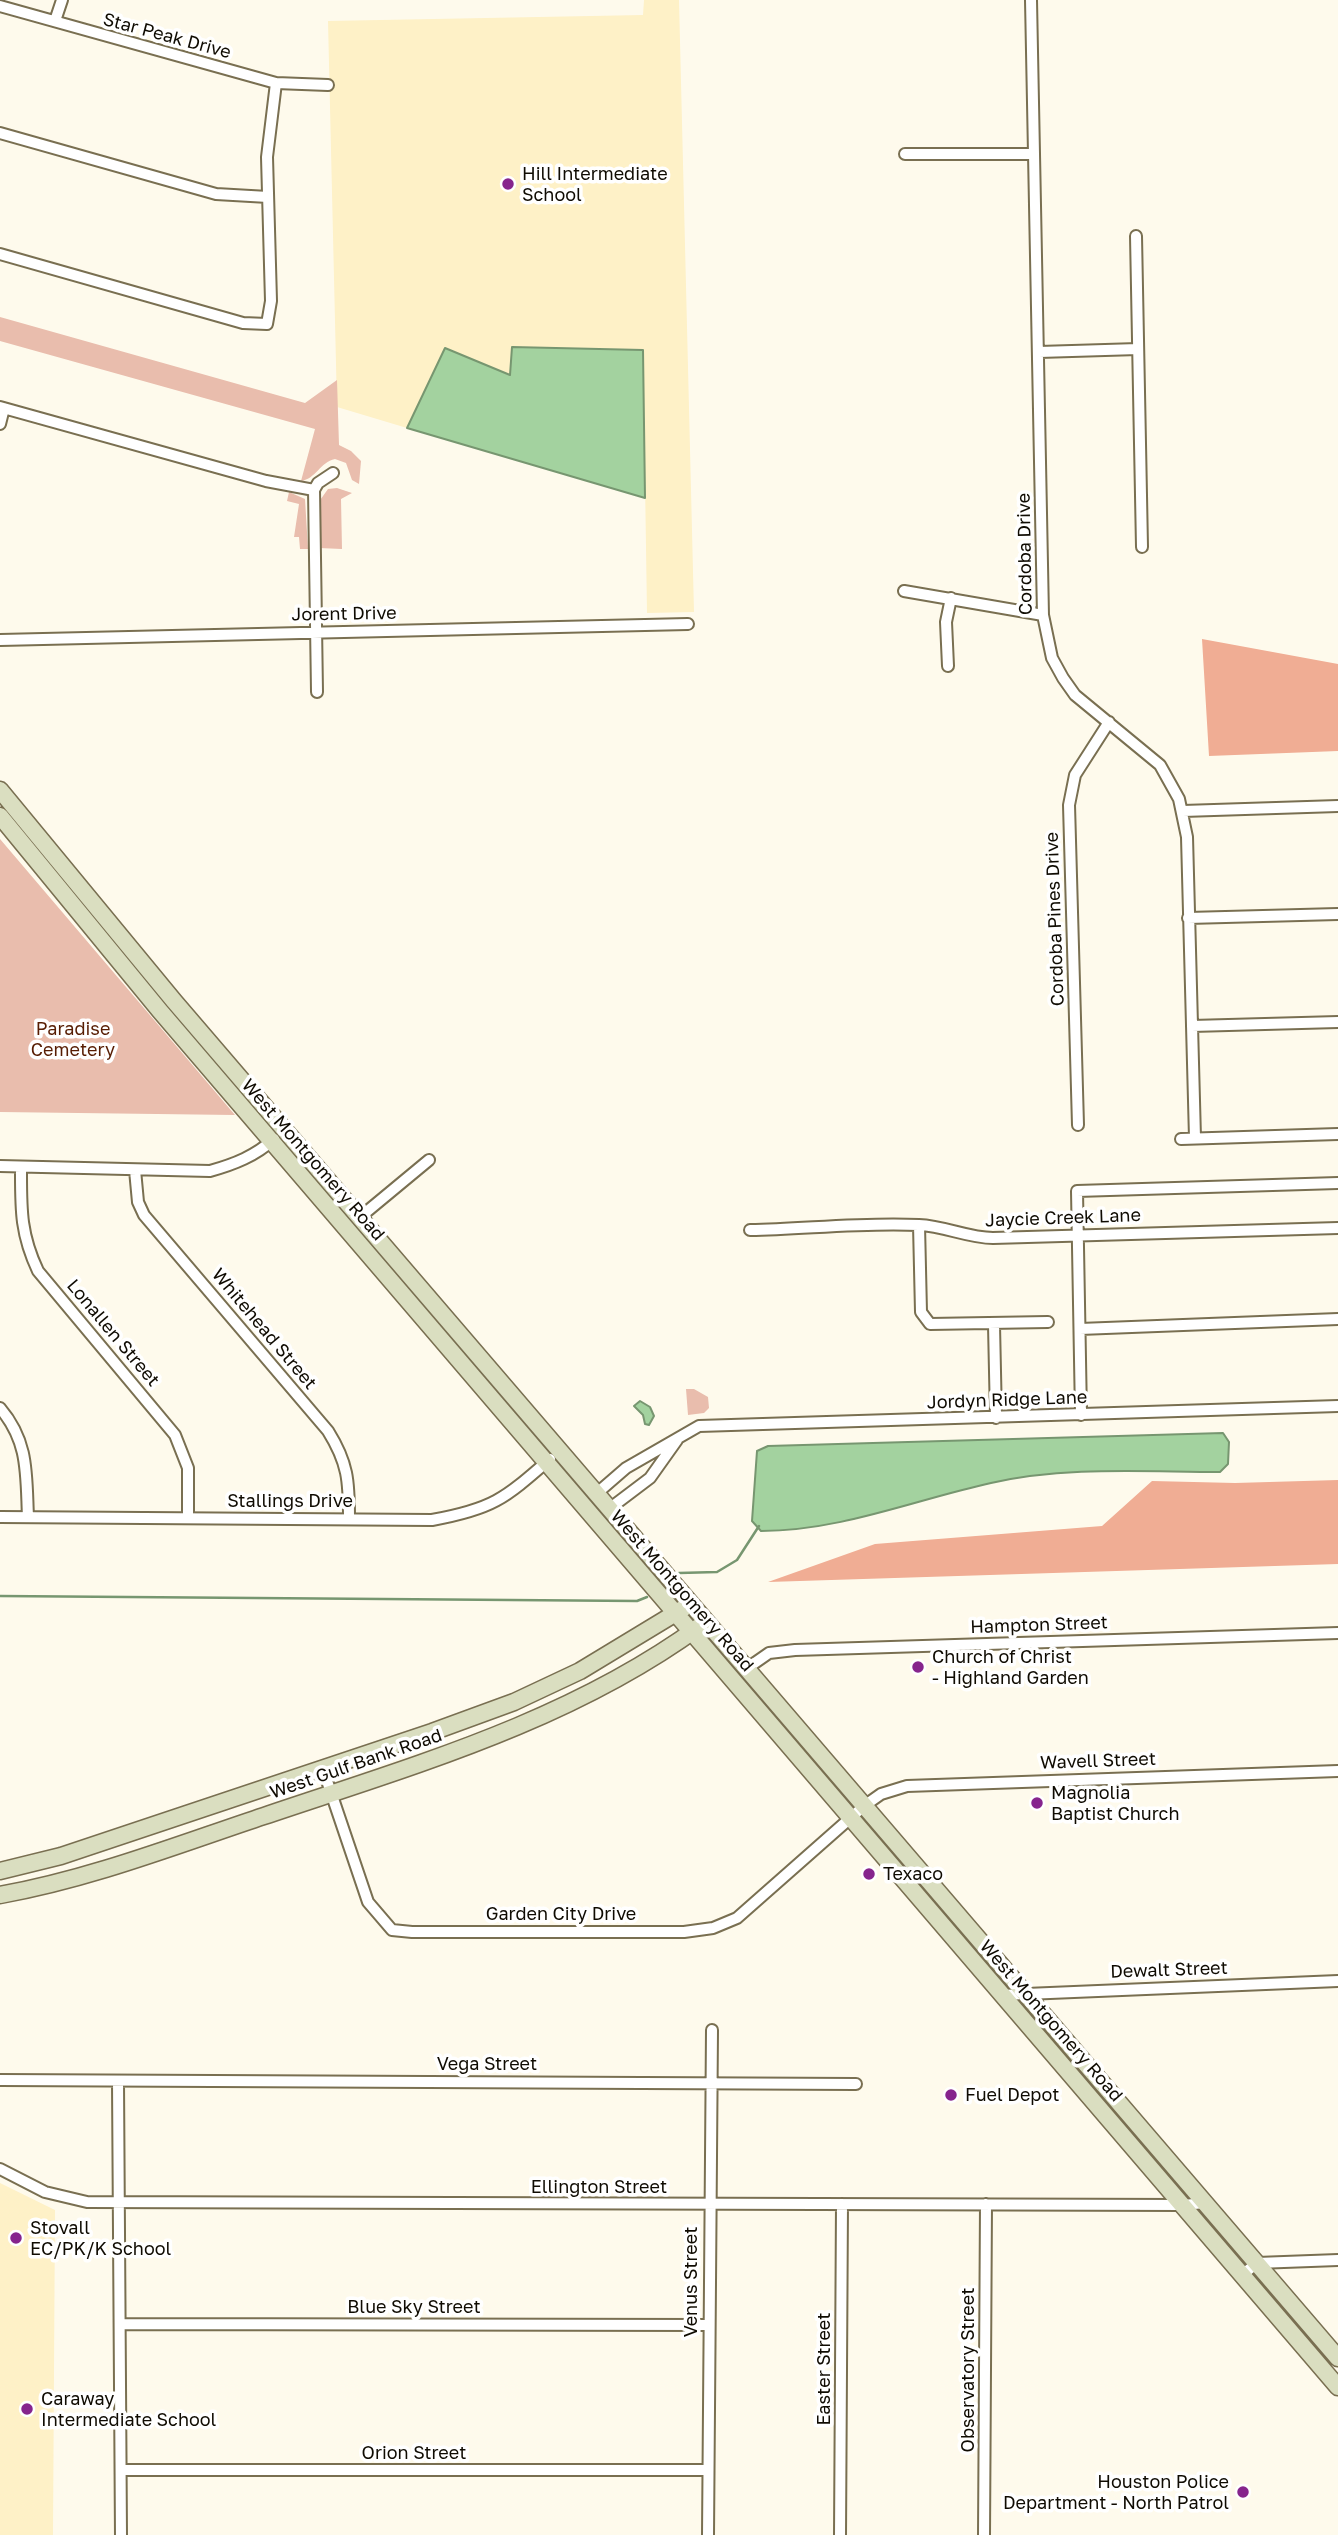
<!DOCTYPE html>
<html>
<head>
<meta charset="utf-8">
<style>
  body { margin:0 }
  canvas { display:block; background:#fefaec }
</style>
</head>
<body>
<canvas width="1338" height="2535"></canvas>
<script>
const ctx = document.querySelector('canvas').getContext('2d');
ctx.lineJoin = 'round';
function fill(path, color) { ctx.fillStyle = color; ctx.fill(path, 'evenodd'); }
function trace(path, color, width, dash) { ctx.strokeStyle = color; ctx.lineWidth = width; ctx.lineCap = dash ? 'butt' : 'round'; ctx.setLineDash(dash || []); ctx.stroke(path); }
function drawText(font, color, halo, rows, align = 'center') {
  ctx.font = font + ' "Golos Text",sans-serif'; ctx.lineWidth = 7; ctx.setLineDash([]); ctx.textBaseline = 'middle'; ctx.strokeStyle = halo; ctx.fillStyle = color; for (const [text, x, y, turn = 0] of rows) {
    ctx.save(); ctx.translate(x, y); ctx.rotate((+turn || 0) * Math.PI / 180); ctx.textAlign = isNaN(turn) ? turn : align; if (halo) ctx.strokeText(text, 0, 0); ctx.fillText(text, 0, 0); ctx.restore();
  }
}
fill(new Path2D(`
  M 644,0 L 679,0 L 694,612 L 647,613 L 643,350 L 512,347 L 511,375 L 445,349 L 407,428 L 337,407 L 328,21 L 643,15 Z
  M 0,2183 L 55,2210 L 53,2535 L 0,2535 Z`), '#fef1c7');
fill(new Path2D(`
  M 0,317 L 305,403 L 337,380 L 339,445 L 351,451 L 361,461 L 359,484 L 352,480 L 346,463 L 335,459 C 320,462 316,479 301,481 L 315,429 L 0,341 Z
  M 337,488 L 352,493 L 341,499 L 342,549 L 319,548 L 318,503 L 328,489 Z
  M 289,492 L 305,499 L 308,549 L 300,549 L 299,537 L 294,537 L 299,504 L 287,501 Z
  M 0,839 L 235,1115 L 0,1112 Z
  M 686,1389 L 694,1389 L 708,1397 L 709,1408 L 704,1413 L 688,1415 Z`), '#e9bdad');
fill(new Path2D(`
  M 1202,639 L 1338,664 L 1338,751 L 1209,756 Z
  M 1338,1480 L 1338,1564 L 768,1582 L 875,1544 L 1102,1526 L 1152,1481 L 1235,1483 Z`), '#f0ad94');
const water = new Path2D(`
  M 512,347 L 643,350 L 645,498 L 407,428 L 445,348 L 510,375 Z
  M 640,1401 L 650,1407 L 654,1416 L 649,1425 L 645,1424 L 643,1415 L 634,1406 Z
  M 1223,1433 L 1229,1442 L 1228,1464 L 1220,1472 C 1144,1472 1066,1466 991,1483 C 914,1500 840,1531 761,1531 L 752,1521 L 757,1451 L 768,1446 Z`);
fill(water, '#a3d29f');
trace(water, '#779670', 2);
trace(new Path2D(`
  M 679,1573 L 717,1572 L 737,1560 L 759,1526
  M 0,1596 L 637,1601 L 647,1597`), '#779670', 2.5);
const street = new Path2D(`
  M 1031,0 L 1043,615 L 1052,658 L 1063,678 L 1075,695 L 1160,765 L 1179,799 L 1187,837 L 1195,1138
  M 0,6 L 276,83 L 328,85
  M 55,21 L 62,0
  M 0,133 L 216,194 L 268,197
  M 905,154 L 1034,154
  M 1136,236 L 1142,547
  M 0,254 L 243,323 L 267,324 L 271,301 L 267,157 L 276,83
  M 1039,352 L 1138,349
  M 0,407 L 266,481 L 314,490
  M 0,424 L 4,408
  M 904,591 L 1043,615
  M 0,640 L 688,624
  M 948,666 L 946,622 L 951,598
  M 317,692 L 314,490 L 318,483 L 333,473
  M 1183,811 L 1338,806
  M 1188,918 L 1338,914
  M 1192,1026 L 1338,1022
  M 1078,1125 L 1069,805 L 1075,775 L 1109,722
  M 1181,1139 L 1338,1134
  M 0,1166 L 210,1171 C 235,1164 255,1156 274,1139
  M 21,1167 C 21,1208 20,1233 38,1271 L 175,1435 L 188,1468 L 188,1518
  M 135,1170 L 138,1202 L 144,1215 L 328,1431 C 348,1463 349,1481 349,1518
  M 359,1218 L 429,1160
  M 919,1225 L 921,1312 L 930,1324 L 1048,1322
  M 750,1230 C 806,1229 863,1222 919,1225 C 945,1226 968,1238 993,1238 L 1338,1228
  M 994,1325 L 996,1418
  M 1080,1329 L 1338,1319
  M 0,1408 C 29,1442 26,1474 28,1517
  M 1081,1415 L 1077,1191 L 1338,1183
  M 596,1494 L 626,1468 L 699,1426 L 1338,1406
  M 609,1509 L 650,1478 L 677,1440
  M 0,1517 L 432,1520 C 493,1509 504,1499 550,1459
  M 746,1669 L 769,1653 L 795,1650 L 1338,1633
  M 323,1769 L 368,1902 L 392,1930 L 412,1932 L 684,1932 L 713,1928 L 737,1918 L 864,1806 L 881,1794 L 907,1786 L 1338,1771
  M 1002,1995 L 1338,1981
  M 0,2080 L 856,2084
  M 118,2082 L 121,2535
  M 0,2169 L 45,2192 L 87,2202 L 1184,2205 L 1204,2203
  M 1242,2275 L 1257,2263 L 1338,2260
  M 120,2324 L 708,2325
  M 121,2470 L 708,2470
  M 708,2535 L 712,2030
  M 840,2535 L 842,2204
  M 984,2535 L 986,2204`);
const secondary = new Path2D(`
  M 0,790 L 174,1001 L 1338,2358
  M 0,816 L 160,1011 L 1338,2387
  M 0,1871 L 61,1856 L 432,1732 L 514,1702 L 580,1671 L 684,1608
  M 0,1895 C 90,1879 177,1845 264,1816 C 415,1765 570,1721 700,1626`);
trace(street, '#796f51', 14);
trace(secondary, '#796f51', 19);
trace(street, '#fff', 10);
trace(secondary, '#dadec0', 16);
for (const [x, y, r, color] of [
  [508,184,7,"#86248d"],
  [918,1667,7,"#86248d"],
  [1037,1803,7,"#86248d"],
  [869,1874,7,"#86248d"],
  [951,2095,7,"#86248d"],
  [16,2238,7,"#86248d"],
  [27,2409,7,"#86248d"],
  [1243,2492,7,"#86248d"]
]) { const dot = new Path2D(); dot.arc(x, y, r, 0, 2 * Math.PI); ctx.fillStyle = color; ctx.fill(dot); trace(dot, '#fff', 2.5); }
drawText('18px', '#0f0b02', '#fff', [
  ["Star Peak Drive",167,36,15],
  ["Cordoba Drive",1025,554,-91],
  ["Jorent Drive",344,614,-1],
  ["Cordoba Pines Drive",1055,919,-92],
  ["West Montgomery Road",313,1160,49],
  ["Jaycie Creek Lane",1063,1218,-2],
  ["Whitehead Street",264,1329,50],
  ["Lonallen Street",113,1333,50],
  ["Jordyn Ridge Lane",1007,1400,-2],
  ["Stallings Drive",290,1501],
  ["West Montgomery Road",682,1591,49],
  ["Hampton Street",1039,1625,-2],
  ["Wavell Street",1098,1761,-2],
  ["West Gulf Bank Road",356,1764,-19],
  ["Garden City Drive",561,1914],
  ["Dewalt Street",1169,1970,-2],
  ["West Montgomery Road",1051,2021,49],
  ["Vega Street",487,2064],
  ["Ellington Street",599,2187],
  ["Venus Street",691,2282,-90],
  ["Blue Sky Street",414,2307],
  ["Easter Street",824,2369,-90],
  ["Observatory Street",968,2370,-90],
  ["Orion Street",414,2453]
]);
drawText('18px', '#0f0b02', '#fff', [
  ["Hill Intermediate",522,174],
  ["School",522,195],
  ["Church of Christ",932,1657],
  ["- Highland Garden",932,1678],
  ["Magnolia",1051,1793],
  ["Baptist Church",1051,1814],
  ["Texaco",883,1874],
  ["Fuel Depot",965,2095],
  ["Stovall",30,2228],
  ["EC/PK/K School",30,2249],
  ["Caraway",41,2399],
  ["Intermediate School",41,2420],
  ["Houston Police",1229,2482,"right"],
  ["Department - North Patrol",1229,2503,"right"]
], 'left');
drawText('18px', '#571d03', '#fff', [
  ["Paradise",73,1029],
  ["Cemetery",73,1050]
]);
</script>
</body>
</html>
